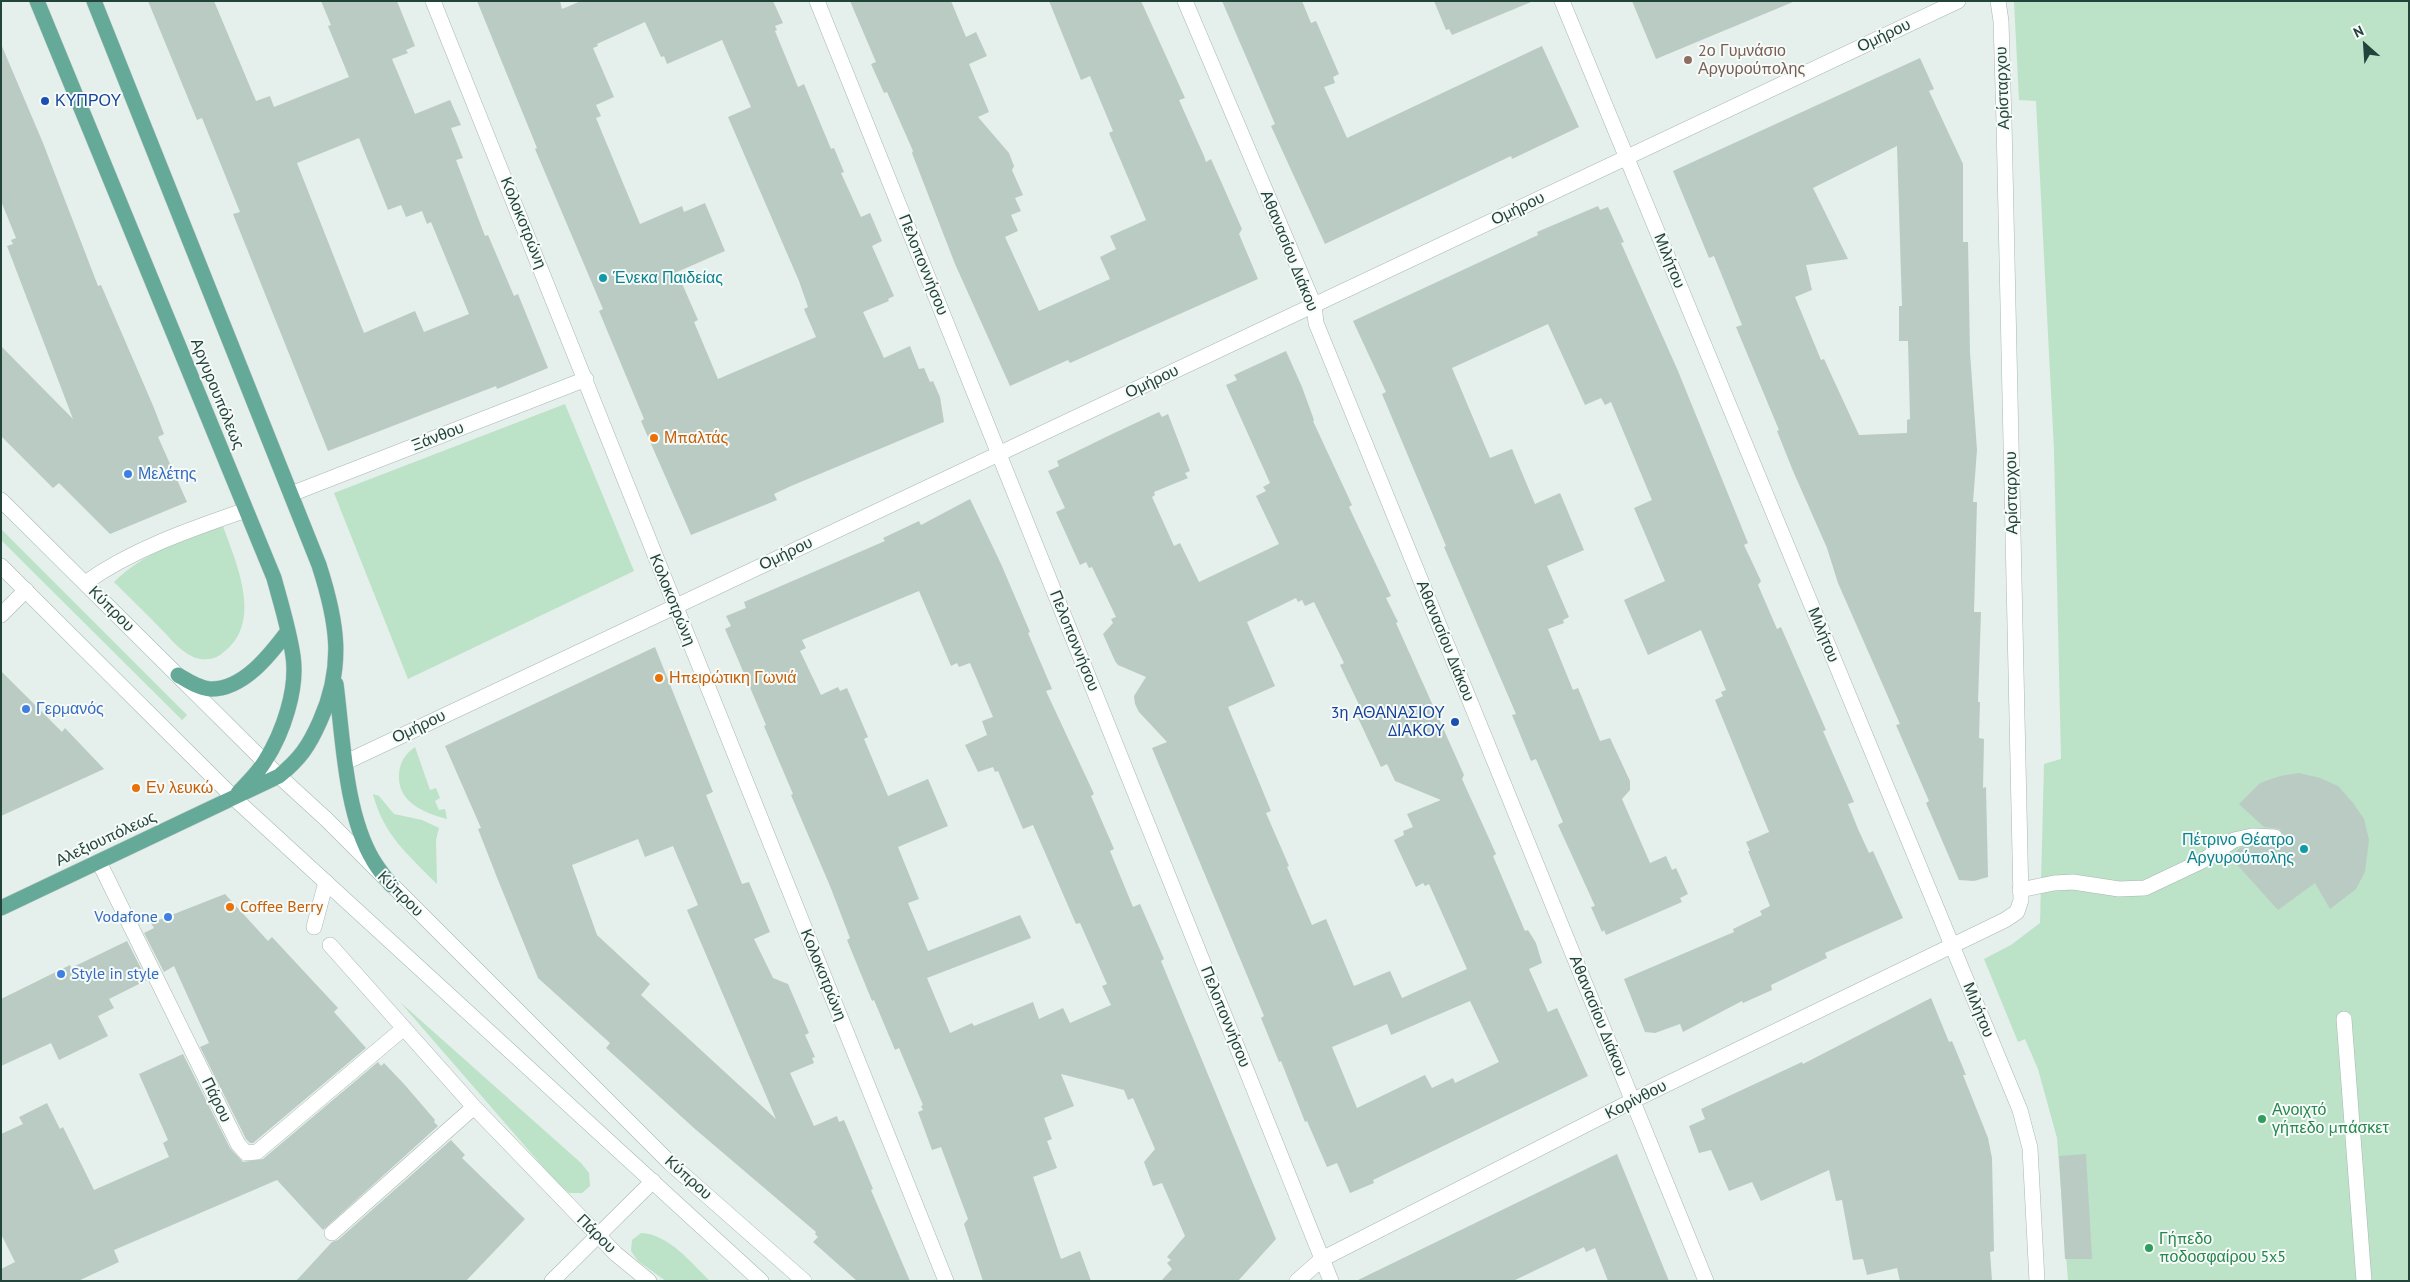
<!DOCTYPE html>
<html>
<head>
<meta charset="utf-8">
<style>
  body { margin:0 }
  #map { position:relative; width:2410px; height:1282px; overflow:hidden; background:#e5efeb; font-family:"PT Sans",sans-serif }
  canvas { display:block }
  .frame { position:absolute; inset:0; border:2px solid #22443b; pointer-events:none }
  .north { position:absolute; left:2340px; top:20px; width:50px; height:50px; -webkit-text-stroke:4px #f6fbf9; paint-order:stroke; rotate:334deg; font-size:14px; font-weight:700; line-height:20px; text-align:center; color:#22443b }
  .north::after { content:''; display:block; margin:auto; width:18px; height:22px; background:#22443b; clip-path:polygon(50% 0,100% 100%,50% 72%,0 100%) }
</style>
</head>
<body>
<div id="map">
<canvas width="2410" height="1282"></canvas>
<div class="frame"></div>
<div class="north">N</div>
</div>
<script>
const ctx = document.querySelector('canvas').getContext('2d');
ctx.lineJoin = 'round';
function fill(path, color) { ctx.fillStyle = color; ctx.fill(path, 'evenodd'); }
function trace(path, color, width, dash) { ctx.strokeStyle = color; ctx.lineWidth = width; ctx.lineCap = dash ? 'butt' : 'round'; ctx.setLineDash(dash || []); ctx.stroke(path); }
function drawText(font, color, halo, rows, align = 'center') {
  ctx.font = font + ' "PT Sans",sans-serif'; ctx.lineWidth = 4; ctx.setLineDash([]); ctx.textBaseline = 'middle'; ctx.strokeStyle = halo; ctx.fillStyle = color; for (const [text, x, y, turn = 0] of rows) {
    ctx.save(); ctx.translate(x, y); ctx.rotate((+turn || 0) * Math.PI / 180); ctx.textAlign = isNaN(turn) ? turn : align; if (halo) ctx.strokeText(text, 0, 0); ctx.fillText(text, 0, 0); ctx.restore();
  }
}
fill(new Path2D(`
  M 2014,1 L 2409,1 L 2409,1281 L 2068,1281 L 2057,1138 L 2038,1069 L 2025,1039 L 2018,1042 L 1984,959 L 2011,945 L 2040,923 L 2044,764 L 2061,759 L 2054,450 L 2036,101 L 2019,100 Z
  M 565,404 L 634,571 L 408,679 L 334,493 Z
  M 223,526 C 237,566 265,625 220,655 C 209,662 195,660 185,652 C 177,647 170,638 163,631 C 147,614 130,598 114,582 C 142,554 186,537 223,526 Z
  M 1,529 L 187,715 L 182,720 L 1,540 Z
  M 415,747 L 430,790 L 436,788 L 440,798 L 435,801 L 439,810 L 445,809 L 447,819 C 424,813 397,802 399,774 C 400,762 405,754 415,747 Z
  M 373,794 L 379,796 L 394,814 L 422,820 L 439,828 L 436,840 L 437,884 C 408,855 383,834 373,794 Z
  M 400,1002 L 581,1163 L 589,1173 L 590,1186 L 582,1193 L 569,1193 L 557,1183 Z
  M 641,1233 C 669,1234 691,1263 710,1281 L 666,1281 L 638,1261 L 631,1251 L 632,1240 Z`), '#bce2c7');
fill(new Path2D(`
  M 148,1 L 214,1 L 256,101 L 270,96 L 274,107 L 349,77 L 328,26 L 331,25 L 321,1 L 397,1 L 415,46 L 406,50 L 408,53 L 392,59 L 415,114 L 450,100 L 461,125 L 451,128 L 463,158 L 456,160 L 485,236 L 488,235 L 514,296 L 518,294 L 548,368 L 497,389 L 496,386 L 328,451 L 233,214 L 240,212 L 202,118 L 197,120 ZM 359,138 L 388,210 L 401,205 L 406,217 L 422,211 L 427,224 L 431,222 L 469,314 L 424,332 L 415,311 L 364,333 L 297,163 Z
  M 477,1 L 560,1 L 562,9 L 581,1 L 773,1 L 783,23 L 775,26 L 777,30 L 775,31 L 798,87 L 804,84 L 831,149 L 834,148 L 844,172 L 841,173 L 861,217 L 870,213 L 882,241 L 872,246 L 894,296 L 888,299 L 889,301 L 863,312 L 884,358 L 910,346 L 919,369 L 924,368 L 930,382 L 933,381 L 940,397 L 944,422 L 791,486 L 774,494 L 777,500 L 691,535 L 641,421 L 644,419 L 599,311 L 603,309 L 535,149 L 537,148 ZM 645,22 L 661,57 L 664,56 L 667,64 L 722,40 L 751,107 L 728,117 L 799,281 L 808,307 L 804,309 L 816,337 L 718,379 L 694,322 L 698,320 L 677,272 L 725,251 L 705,203 L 684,212 L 682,206 L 640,224 L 596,118 L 601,116 L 596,105 L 614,97 L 593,48 L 598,46 L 597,44 Z
  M 850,1 L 951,1 L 966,37 L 976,32 L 987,56 L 969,64 L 989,112 L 978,117 L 1009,153 L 1014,166 L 1012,170 L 1023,195 L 1015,198 L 1021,211 L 1011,215 L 1018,231 L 1005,237 L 1039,311 L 1110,279 L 1100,257 L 1116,249 L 1110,236 L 1146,220 L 1109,133 L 1113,131 L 1090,76 L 1081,80 L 1049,1 L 1141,1 L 1185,98 L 1179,100 L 1204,156 L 1206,162 L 1211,159 L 1242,229 L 1239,234 L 1258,279 L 1070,363 L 1068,360 L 1010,386 L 955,264 L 912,153 L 913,151 L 887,92 L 884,93 L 871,64 L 876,62 Z
  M 1222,1 L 1302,1 L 1311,23 L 1316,21 L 1339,74 L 1333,77 L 1335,83 L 1324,87 L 1347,138 L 1542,46 L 1579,127 L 1512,159 L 1511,156 L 1325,244 L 1271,126 L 1275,124 Z
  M 1434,1 L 1531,1 L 1531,2 L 1452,35 L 1449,29 L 1446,30 Z
  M 1632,1 L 1793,1 L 1793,2 L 1656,59 Z
  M 1,44 L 43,143 L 98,286 L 101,285 L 154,408 L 164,434 L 158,437 L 187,502 L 110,534 L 59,483 L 53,488 L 1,436 L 1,346 L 73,419 L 7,246 L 13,244 L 11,240 L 16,238 L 1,201 Z
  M 1920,58 L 1934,89 L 1929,91 L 1963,164 L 1963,242 L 1968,242 L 1970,353 L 1977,450 L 1973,502 L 1977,502 L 1974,612 L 1981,612 L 1978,702 L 1980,702 L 1979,738 L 1984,739 L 1983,788 L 1986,787 L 1988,877 L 1974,881 L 1959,880 L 1926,803 L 1929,801 L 1896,725 L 1900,724 L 1838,583 L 1827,548 L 1793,471 L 1777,431 L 1779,430 L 1736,327 L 1742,325 L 1714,256 L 1709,258 L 1673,171 ZM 1897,146 L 1902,306 L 1899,306 L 1899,341 L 1908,341 L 1910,419 L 1907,420 L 1907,433 L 1859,435 L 1824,359 L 1821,360 L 1795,297 L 1812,290 L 1806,265 L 1848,259 L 1813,188 Z
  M 1598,206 L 1600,210 L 1608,207 L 1624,242 L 1621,243 L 1678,371 L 1748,543 L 1744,545 L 1761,581 L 1758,585 L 1777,629 L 1781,627 L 1826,730 L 1823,731 L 1854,802 L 1848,804 L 1858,829 L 1869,853 L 1873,851 L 1903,918 L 1825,953 L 1827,958 L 1771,985 L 1772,990 L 1743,1003 L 1742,1001 L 1683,1032 L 1680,1024 L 1655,1033 L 1645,1032 L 1624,979 L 1734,932 L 1733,929 L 1762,915 L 1760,911 L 1770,906 L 1748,851 L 1750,851 L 1746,842 L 1769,832 L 1715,700 L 1723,696 L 1721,692 L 1726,690 L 1701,630 L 1648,655 L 1624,600 L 1665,581 L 1634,508 L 1652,500 L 1611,402 L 1605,405 L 1601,398 L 1585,405 L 1548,324 L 1452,368 L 1490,458 L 1512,449 L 1535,504 L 1560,493 L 1584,550 L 1547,566 L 1569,617 L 1563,620 L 1564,623 L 1548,629 L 1573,690 L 1578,688 L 1600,741 L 1610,738 L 1630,781 L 1630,790 L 1622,799 L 1650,863 L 1666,856 L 1672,870 L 1676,868 L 1688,894 L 1680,898 L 1682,902 L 1606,935 L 1604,930 L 1602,932 L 1591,907 L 1595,906 L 1558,825 L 1563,822 L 1536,759 L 1531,761 L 1512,715 L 1516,714 L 1444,547 L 1446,546 L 1382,394 L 1386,392 L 1353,321 L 1538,235 L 1537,232 Z
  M 1286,351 L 1302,387 L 1314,420 L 1313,421 L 1352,505 L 1349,507 L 1391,596 L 1386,598 L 1398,622 L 1396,623 L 1464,775 L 1462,779 L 1496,854 L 1493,856 L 1525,931 L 1528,930 L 1536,943 L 1542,963 L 1529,969 L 1548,1012 L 1557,1008 L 1588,1076 L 1373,1180 L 1374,1183 L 1350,1193 L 1337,1163 L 1327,1167 L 1307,1121 L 1305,1122 L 1281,1061 L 1279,1062 L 1261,1018 L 1264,1016 L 1152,748 L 1167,742 L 1139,712 L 1135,704 L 1134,696 L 1146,677 L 1118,665 L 1115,661 L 1103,634 L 1113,623 L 1111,619 L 1116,617 L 1092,567 L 1089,568 L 1086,562 L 1080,565 L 1056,512 L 1065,508 L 1048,471 L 1059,466 L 1057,461 L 1108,436 L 1159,412 L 1162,417 L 1168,414 L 1190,471 L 1185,473 L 1188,478 L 1154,492 L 1155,495 L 1152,497 L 1174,546 L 1180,543 L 1199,582 L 1279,544 L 1256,496 L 1266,491 L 1263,487 L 1270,483 L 1226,385 L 1237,380 L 1234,375 ZM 1296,598 L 1298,602 L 1302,600 L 1305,606 L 1314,602 L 1344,663 L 1340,665 L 1364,715 L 1358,718 L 1381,767 L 1387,764 L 1395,781 L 1441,800 L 1407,814 L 1413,827 L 1403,831 L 1404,835 L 1394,840 L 1416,887 L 1423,883 L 1425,886 L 1429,884 L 1467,969 L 1402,998 L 1390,971 L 1354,986 L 1326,919 L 1312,925 L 1287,867 L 1289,866 L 1266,813 L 1271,811 L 1228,707 L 1275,686 L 1247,622 ZM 1470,1001 L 1499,1062 L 1455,1083 L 1453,1078 L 1432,1088 L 1425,1075 L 1357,1108 L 1332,1047 L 1387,1024 L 1391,1035 Z
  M 970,499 L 1001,564 L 1030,632 L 1028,633 L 1052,689 L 1046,691 L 1094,794 L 1091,796 L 1114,849 L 1110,851 L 1133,907 L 1140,904 L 1164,959 L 1161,961 L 1276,1239 L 1238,1281 L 1161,1281 L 1172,1269 L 1167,1263 L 1171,1260 L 1167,1257 L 1185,1236 L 1162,1183 L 1153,1186 L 1144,1162 L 1155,1149 L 1133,1098 L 1128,1100 L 1124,1090 L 1061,1074 L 1074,1106 L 1044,1118 L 1052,1139 L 1047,1141 L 1057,1168 L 1033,1177 L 1061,1259 L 1080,1251 L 1091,1281 L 983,1281 L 964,1224 L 968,1219 L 941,1147 L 932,1150 L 918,1112 L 923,1110 L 921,1106 L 923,1105 L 899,1048 L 895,1050 L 874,1000 L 872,1001 L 847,940 L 850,938 L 830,886 L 791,795 L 793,794 L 764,726 L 766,725 L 725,629 L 731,626 L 726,616 L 746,608 L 744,602 L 885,541 L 883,538 L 919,521 L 921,525 ZM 919,591 L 951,666 L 957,663 L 959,667 L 970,663 L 993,717 L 982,721 L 987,735 L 965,745 L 978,772 L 993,767 L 995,772 L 998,771 L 1023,829 L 1033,825 L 1076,924 L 1080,923 L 1107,984 L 1102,986 L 1111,1005 L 1070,1023 L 1063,1008 L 1039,1019 L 1033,1002 L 974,1026 L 972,1023 L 950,1033 L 927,978 L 1031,938 L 1020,915 L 928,951 L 908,903 L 919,899 L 898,847 L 948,826 L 928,779 L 888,796 L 864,739 L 868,737 L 847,688 L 840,691 L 838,687 L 821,695 L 800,651 L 806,648 L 802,640 Z
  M 655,647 L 713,792 L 706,795 L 742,884 L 749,882 L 770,932 L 754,939 L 773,978 L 788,984 L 809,1033 L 805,1035 L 815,1057 L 812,1058 L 814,1063 L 790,1073 L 814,1126 L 837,1116 L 839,1122 L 844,1120 L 873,1189 L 871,1190 L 910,1281 L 857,1281 L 813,1242 L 818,1237 L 815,1234 L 816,1232 L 695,1129 L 606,1048 L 610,1043 L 538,978 L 498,880 L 478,829 L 481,828 L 445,746 ZM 638,839 L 645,857 L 673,846 L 698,905 L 687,910 L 776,1119 L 641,995 L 650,984 L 597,935 L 572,865 Z
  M 1,671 L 62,732 L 65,728 L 104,769 L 1,816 Z
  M 2299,773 L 2320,778 L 2338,786 L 2353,803 L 2364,819 L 2369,840 L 2365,872 L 2356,889 L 2330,909 L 2315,883 L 2278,910 L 2230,857 L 2240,848 L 2253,845 L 2275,846 L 2283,842 L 2284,837 L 2280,829 L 2264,827 L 2239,804 L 2260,783 L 2280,776 Z
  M 225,894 L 268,941 L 272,937 L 338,1008 L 334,1012 L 366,1048 L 253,1143 L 250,1143 L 246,1139 L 200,1047 L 209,1043 L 174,966 L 164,972 L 144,933 L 154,928 L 151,923 Z
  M 127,941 L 147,980 L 109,999 L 114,1008 L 98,1016 L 108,1036 L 59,1060 L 51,1043 L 1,1066 L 1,999 L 70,965 L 71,968 Z
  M 1931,998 L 1949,1042 L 1952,1041 L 1966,1075 L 1963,1075 L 1988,1138 L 1992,1158 L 1994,1251 L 1990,1252 L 1992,1281 L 1900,1281 L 1897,1268 L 1867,1275 L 1863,1259 L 1853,1260 L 1842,1200 L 1836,1201 L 1829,1170 L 1761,1201 L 1752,1182 L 1729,1191 L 1711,1150 L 1699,1153 L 1689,1126 L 1705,1119 L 1701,1109 L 1802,1062 L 1803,1064 Z
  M 183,1054 L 230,1148 L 243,1162 L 263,1159 L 378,1062 L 381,1066 L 384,1063 L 404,1084 L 435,1120 L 434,1122 L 438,1126 L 323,1230 L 277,1180 L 114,1250 L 119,1262 L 78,1281 L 1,1281 L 1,1269 L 15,1262 L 1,1234 L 1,1134 L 23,1124 L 19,1117 L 47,1103 L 60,1129 L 63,1127 L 94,1190 L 169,1157 L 163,1143 L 168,1140 L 139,1074 Z
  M 451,1140 L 465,1155 L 462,1158 L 525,1219 L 466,1281 L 296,1281 L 332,1242 L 338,1240 Z
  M 1617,1154 L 1669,1281 L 1608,1281 L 1595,1248 L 1586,1252 L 1584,1247 L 1513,1281 L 1356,1281 Z
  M 2086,1154 L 2092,1259 L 2065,1259 L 2059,1156 Z`), '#bacbc4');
const service = new Path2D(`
  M 1,615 L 26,590
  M 99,862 L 238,1144 L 246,1153 L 257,1152 L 404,1028
  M 330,945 L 474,1107 L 616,1254 L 649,1281
  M 332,1233 L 474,1107`);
const pedestrian = new Path2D(`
  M 291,494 L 586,379
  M 85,583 C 133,549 191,529 246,510
  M 2020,890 L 2054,883 L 2073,882 L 2119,889 L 2145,888 L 2202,861 L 2234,840 L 2252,836 L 2275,837
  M 314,927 L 326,882
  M 2344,1019 L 2364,1281`);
const minor = new Path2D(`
  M 433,1 L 946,1281
  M 817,1 L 1331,1281
  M 1185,1 L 1314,305 L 1316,323 L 1706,1281
  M 1562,1 L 2020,1110 L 2030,1148 L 2037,1281
  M 346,762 L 1958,1
  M 552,1281 L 653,1181
  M 1297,1281 L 1322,1259 L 1632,1101 L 2005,920 L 2017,912 L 2021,900 L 2004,122 L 2001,21 L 1998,1`);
const secondary = new Path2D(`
  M 1,500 L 279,776 L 326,819 L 670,1163 L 804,1281
  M 1,566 L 234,798 L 761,1281`);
const primary = new Path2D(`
  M 37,1 L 274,578 C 281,604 289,629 293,656 C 298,689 283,733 265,761 C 258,773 247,783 238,793
  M 178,675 C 188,681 198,688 210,689 C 243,690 270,655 288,631
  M 336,684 C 343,738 345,813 373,860 C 378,869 385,877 391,885
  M 1,908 L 279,776 C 300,759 309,746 320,721 C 345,665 337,621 319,565 L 94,1`);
trace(service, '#a7b8b3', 16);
trace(pedestrian, '#a7b8b3', 16);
trace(minor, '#a7b8b3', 16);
trace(secondary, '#a2bcb3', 16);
trace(primary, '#c1cbc8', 16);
trace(service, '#fff', 15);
trace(pedestrian, '#fff', 15);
trace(minor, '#fff', 15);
trace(secondary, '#fff', 15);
trace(primary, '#65a999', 15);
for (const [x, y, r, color] of [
  [1688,60,5,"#8d6e63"],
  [45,101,5,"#1a4fb4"],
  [603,278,5,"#0f9aa8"],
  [654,438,5,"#e8710a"],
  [128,474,5,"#3f7fe0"],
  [659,678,5,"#e8710a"],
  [26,709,5,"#3f7fe0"],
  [1455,722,5,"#1a4fb4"],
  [136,788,5,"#e8710a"],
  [2304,849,5,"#0f9aa8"],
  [230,907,5,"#e8710a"],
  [168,917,5,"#3f7fe0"],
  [61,974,5,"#3f7fe0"],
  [2262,1119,5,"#2e9e5b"],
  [2149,1248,5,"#2e9e5b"]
]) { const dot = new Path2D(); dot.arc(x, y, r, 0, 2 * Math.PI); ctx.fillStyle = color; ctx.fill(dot); trace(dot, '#f6fbf9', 2); }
drawText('16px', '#22443b', '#f6fbf9', [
  ["Ομήρου",1884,36,-25],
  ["Αρίσταρχου",2003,88,-92],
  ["Ομήρου",1518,209,-25],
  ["Κολοκοτρώνη",523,223,68],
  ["Αθανασίου Διάκου",1289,251,68],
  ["Μιλήτου",1669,261,68],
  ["Πελοποννήσου",923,265,68],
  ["Ομήρου",1152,382,-25],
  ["Αργυρουπόλεως",217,394,68],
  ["Ξάνθου",438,437,-21],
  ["Αρίσταρχου",2012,493,-91],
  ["Ομήρου",786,554,-25],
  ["Κολοκοτρώνη",672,600,68],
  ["Κύπρου",111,609,45],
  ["Μιλήτου",1823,635,68],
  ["Πελοποννήσου",1074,641,68],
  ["Αθανασίου Διάκου",1445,641,68],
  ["Ομήρου",419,727,-25],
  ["Αλεξιουπόλεως",106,839,-25],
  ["Κύπρου",400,894,45],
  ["Κολοκοτρώνη",823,975,68],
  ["Μιλήτου",1978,1010,68],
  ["Αθανασίου Διάκου",1598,1016,68],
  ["Πελοποννήσου",1225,1017,68],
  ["Πάρου",216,1100,64],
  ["Κορίνθου",1636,1100,-27],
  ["Κύπρου",688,1178,42],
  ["Πάρου",596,1234,45]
]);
drawText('16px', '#785e54', '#f6fbf9', [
  ["2ο Γυμνάσιο",1698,51],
  ["Αργυρούπολης",1698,69]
], 'left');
drawText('16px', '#164399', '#f6fbf9', [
  ["ΚΥΠΡΟΥ",55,101],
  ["3η ΑΘΑΝΑΣΙΟΥ",1445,713,"right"],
  ["ΔΙΑΚΟΥ",1445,731,"right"]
], 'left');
drawText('16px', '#0d838f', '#f6fbf9', [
  ["Ένεκα Παιδείας",613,278],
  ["Πέτρινο Θέατρο",2294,840,"right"],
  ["Αργυρούπολης",2294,858,"right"]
], 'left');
drawText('16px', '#c56008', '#f6fbf9', [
  ["Μπαλτάς",664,438],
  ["Ηπειρώτικη Γωνιά",669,678],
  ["Εν λευκώ",146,788],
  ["Coffee Berry",240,907]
], 'left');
drawText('16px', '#366cbe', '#f6fbf9', [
  ["Μελέτης",138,474],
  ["Γερμανός",36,709],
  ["Vodafone",158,917,"right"],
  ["Style in style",71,974]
], 'left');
drawText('16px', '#27864d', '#f6fbf9', [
  ["Ανοιχτό",2272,1110],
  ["γήπεδο μπάσκετ",2272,1128],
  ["Γήπεδο",2159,1239],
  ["ποδοσφαίρου 5x5",2159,1257]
], 'left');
</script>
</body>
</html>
